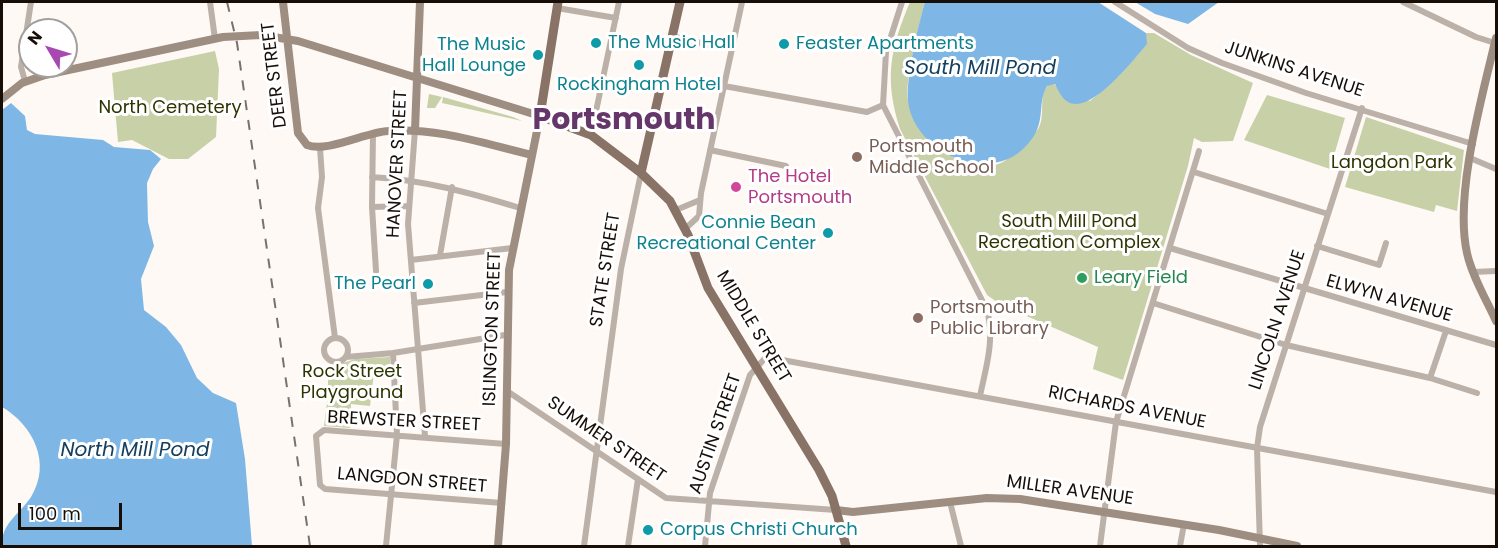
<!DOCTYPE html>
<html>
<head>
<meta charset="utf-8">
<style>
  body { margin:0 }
  #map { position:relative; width:1498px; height:548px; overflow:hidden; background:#fef9f5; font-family:Poppins,sans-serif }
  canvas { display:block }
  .frame { position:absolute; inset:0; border:3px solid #170f07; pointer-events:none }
  .north { position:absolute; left:18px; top:18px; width:60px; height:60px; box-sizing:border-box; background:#fff; border:2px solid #a29f9c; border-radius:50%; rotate:308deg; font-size:16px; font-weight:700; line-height:24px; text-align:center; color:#170f07 }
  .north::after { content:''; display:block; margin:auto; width:21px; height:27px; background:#a849b2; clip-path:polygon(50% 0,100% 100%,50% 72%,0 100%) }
  .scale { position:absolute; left:18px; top:503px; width:104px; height:27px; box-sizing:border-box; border:3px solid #170f07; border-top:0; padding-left:8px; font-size:18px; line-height:21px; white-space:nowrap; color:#170f07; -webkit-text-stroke:4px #fff; paint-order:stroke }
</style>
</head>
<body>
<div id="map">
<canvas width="1498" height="548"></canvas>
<div class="frame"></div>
<div class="north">N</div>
<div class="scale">100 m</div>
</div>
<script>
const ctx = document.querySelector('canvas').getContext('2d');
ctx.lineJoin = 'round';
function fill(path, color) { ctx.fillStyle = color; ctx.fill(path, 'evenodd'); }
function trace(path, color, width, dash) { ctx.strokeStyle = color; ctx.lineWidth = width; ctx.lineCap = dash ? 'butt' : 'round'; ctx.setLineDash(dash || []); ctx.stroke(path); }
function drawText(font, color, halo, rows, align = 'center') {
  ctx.font = font + ' Poppins,sans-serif'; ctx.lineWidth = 6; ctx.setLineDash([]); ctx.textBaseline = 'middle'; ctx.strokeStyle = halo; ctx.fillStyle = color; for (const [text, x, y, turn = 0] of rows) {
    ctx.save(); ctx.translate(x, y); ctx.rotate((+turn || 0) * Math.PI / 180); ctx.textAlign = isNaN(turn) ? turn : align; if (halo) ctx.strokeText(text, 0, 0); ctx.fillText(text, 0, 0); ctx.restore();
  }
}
fill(new Path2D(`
  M 910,2 L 925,2 C 920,19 904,84 908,100 C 918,134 962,179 1001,163 C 1007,161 1034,135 1038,129 C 1047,115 1036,92 1051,83 L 1090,101 L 1122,72 L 1146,44 L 1146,33 L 1154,33 L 1191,55 L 1253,83 L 1233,141 L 1202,142 L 1194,138 L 1188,166 L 1123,380 L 1093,369 L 1098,347 L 1001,305 L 987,295 L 900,129 C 884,79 890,49 910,2 Z
  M 215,51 L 219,69 L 216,137 L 188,159 L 169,159 L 132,140 L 118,142 L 112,73 Z
  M 429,94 L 442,97 L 435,108 L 427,108 Z
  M 1267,95 L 1345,118 L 1330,169 L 1244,140 Z
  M 443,97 L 513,117 L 522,121 L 442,103 Z
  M 1366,117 L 1464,150 L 1457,211 L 1436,205 L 1434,212 L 1345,187 Z
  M 390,357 L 390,374 L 374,372 L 370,406 L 351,404 L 350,428 L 324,426 L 328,395 L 328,368 L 355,359 Z`), '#c8d0a7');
fill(new Path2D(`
  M 925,2 L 1098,2 L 1146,33 L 1147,44 C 1133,60 1091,115 1068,102 C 1062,99 1058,90 1055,84 L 1047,86 C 1036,105 1048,122 1027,145 C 990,187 913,152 908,101 C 906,76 918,26 925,2 Z
  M 1135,2 L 1219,2 L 1188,24 L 1155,14 Z
  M 11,103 L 25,116 L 27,130 L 35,134 L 103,140 L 114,147 L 150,150 L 161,159 L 153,169 L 147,183 L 148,222 L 154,246 L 141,279 L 144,310 L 166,327 L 181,345 L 197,378 L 213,393 L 236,403 L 245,459 L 252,546 L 2,546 C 1,523 19,515 31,497 C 52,463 33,425 2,407 L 2,110 Z`), '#7eb7e6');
trace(new Path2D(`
  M 210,2 L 215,39
  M 902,2 L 886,52 L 883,105 L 987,310 C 995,340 986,367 980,396
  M 1115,2 L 1188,48 L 1222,63 L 1306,93 L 1473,144
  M 1403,2 L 1476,37 L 1495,43
  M 557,8 L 616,18
  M 671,36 L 713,46
  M 25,81 L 21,67 L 31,2
  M 724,86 L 867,112 L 883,105
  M 415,130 L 408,224 L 425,436
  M 373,133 L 372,207 L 376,271
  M 591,135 L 619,2
  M 320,148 L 322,177 L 318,208 L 335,338
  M 710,150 L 786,166
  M 1470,158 L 1496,169
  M 1194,172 L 1328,214
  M 372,177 C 424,180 471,193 520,208
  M 372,207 L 409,206
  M 676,210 L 700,200
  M 685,229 L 699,216 L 701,193 L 742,2
  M 1317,246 L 1379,265 L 1386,243
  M 1170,248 L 1496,345
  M 440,255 L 452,187
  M 411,260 L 512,248
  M 1473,272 L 1496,271
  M 414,303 L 507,292
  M 1153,303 L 1286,345 L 1430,378 L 1446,331
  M324 350a12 12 0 1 1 24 0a12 12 0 1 1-24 0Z
  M 346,357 L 393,353 L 505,335
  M 1430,378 L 1477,393
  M 507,391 L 666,498 L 836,510
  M 950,502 L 961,546
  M 502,503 L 325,489 L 320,485 L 316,436 L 324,430 L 506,444
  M 386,546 L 397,435 L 393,353
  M 584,546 L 621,269 L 641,173
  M 628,546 L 638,479
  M 705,546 L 710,493 L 750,375 L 766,357 L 1496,492
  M 1100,546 L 1116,422 L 1199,151
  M 1180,546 L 1184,524
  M 1260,546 L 1257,448 L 1260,427 L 1362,108`), '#bcb1a9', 6);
trace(new Path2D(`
  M 283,2 L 298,133 L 307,145 C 327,153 366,132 388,131 C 437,127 485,144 532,155
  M 1496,38 C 1482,97 1454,195 1467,253 C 1472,276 1486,299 1496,321
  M 2,99 L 22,83 L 45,75 L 223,37 L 261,35 L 298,41 L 540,116 L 509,270 L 506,444 L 498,546
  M 415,130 L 420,2
  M 836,510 L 853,512 L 987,498 L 1020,499 L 1219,530 L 1297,546`), '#9e8d81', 8);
trace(new Path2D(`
  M 558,2 L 540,116 L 591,135 L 641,173 L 670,201 L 688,235 L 708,288 L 819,470 L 832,496 L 846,546
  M 641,173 L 680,2`), '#887366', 9);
trace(new Path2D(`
  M 227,2 L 237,43 L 310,546`), '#79726c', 2, [10, 10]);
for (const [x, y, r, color] of [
  [596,43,6,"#0f9aa8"],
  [784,44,6,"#0f9aa8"],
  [538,55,6,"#0f9aa8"],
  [639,65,6,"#0f9aa8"],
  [857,157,6,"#8d6e63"],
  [736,187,6,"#d1479c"],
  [828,233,6,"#0f9aa8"],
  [1082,278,6,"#2e9e5b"],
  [428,284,6,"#0f9aa8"],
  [918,318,6,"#8d6e63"],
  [648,530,6,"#0f9aa8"]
]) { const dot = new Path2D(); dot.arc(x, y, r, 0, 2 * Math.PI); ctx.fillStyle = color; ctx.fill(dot); trace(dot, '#fff', 2); }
drawText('18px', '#0d838f', '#fff', [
  ["The Music Hall",608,43],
  ["Feaster Apartments",796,44],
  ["The Music",526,45,"right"],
  ["Hall Lounge",526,66,"right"],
  ["Rockingham Hotel",639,85,"center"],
  ["Connie Bean",816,223,"right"],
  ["Recreational Center",816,244,"right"],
  ["The Pearl",416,284,"right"],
  ["Corpus Christi Church",660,530]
], 'left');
drawText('18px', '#170f07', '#fff', [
  ["JUNKINS AVENUE",1294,70,18],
  ["DEER STREET",275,75,-97],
  ["HANOVER STREET",398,164,-87],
  ["STATE STREET",606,270,-81],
  ["ELWYN AVENUE",1389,299,16],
  ["LINCOLN AVENUE",1278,320,-72],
  ["MIDDLE STREET",753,327,59],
  ["ISLINGTON STREET",493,329,-88],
  ["RICHARDS AVENUE",1127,408,11],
  ["BREWSTER STREET",404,422,3],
  ["AUSTIN STREET",716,434,-71],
  ["SUMMER STREET",606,440,34],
  ["LANGDON STREET",412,481,5],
  ["MILLER AVENUE",1070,491,8]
]);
drawText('18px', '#2e3500', '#fff', [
  ["North Cemetery",170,108],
  ["Langdon Park",1392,163],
  ["South Mill Pond",1069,222],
  ["Recreation Complex",1069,243],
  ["Rock Street",352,372],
  ["Playground",352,393]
]);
drawText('18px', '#785e54', '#fff', [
  ["Portsmouth",869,147],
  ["Middle School",869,168],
  ["Portsmouth",930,308],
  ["Public Library",930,329]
], 'left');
drawText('18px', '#b23c85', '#fff', [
  ["The Hotel",748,177],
  ["Portsmouth",748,198]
], 'left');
drawText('18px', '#27864d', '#fff', [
  ["Leary Field",1094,278]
], 'left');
drawText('italic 20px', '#154060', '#fff', [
  ["South Mill Pond",980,69],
  ["North Mill Pond",135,451]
]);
drawText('bold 30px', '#65366a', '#fff', [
  ["Portsmouth",624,121]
]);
</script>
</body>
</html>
